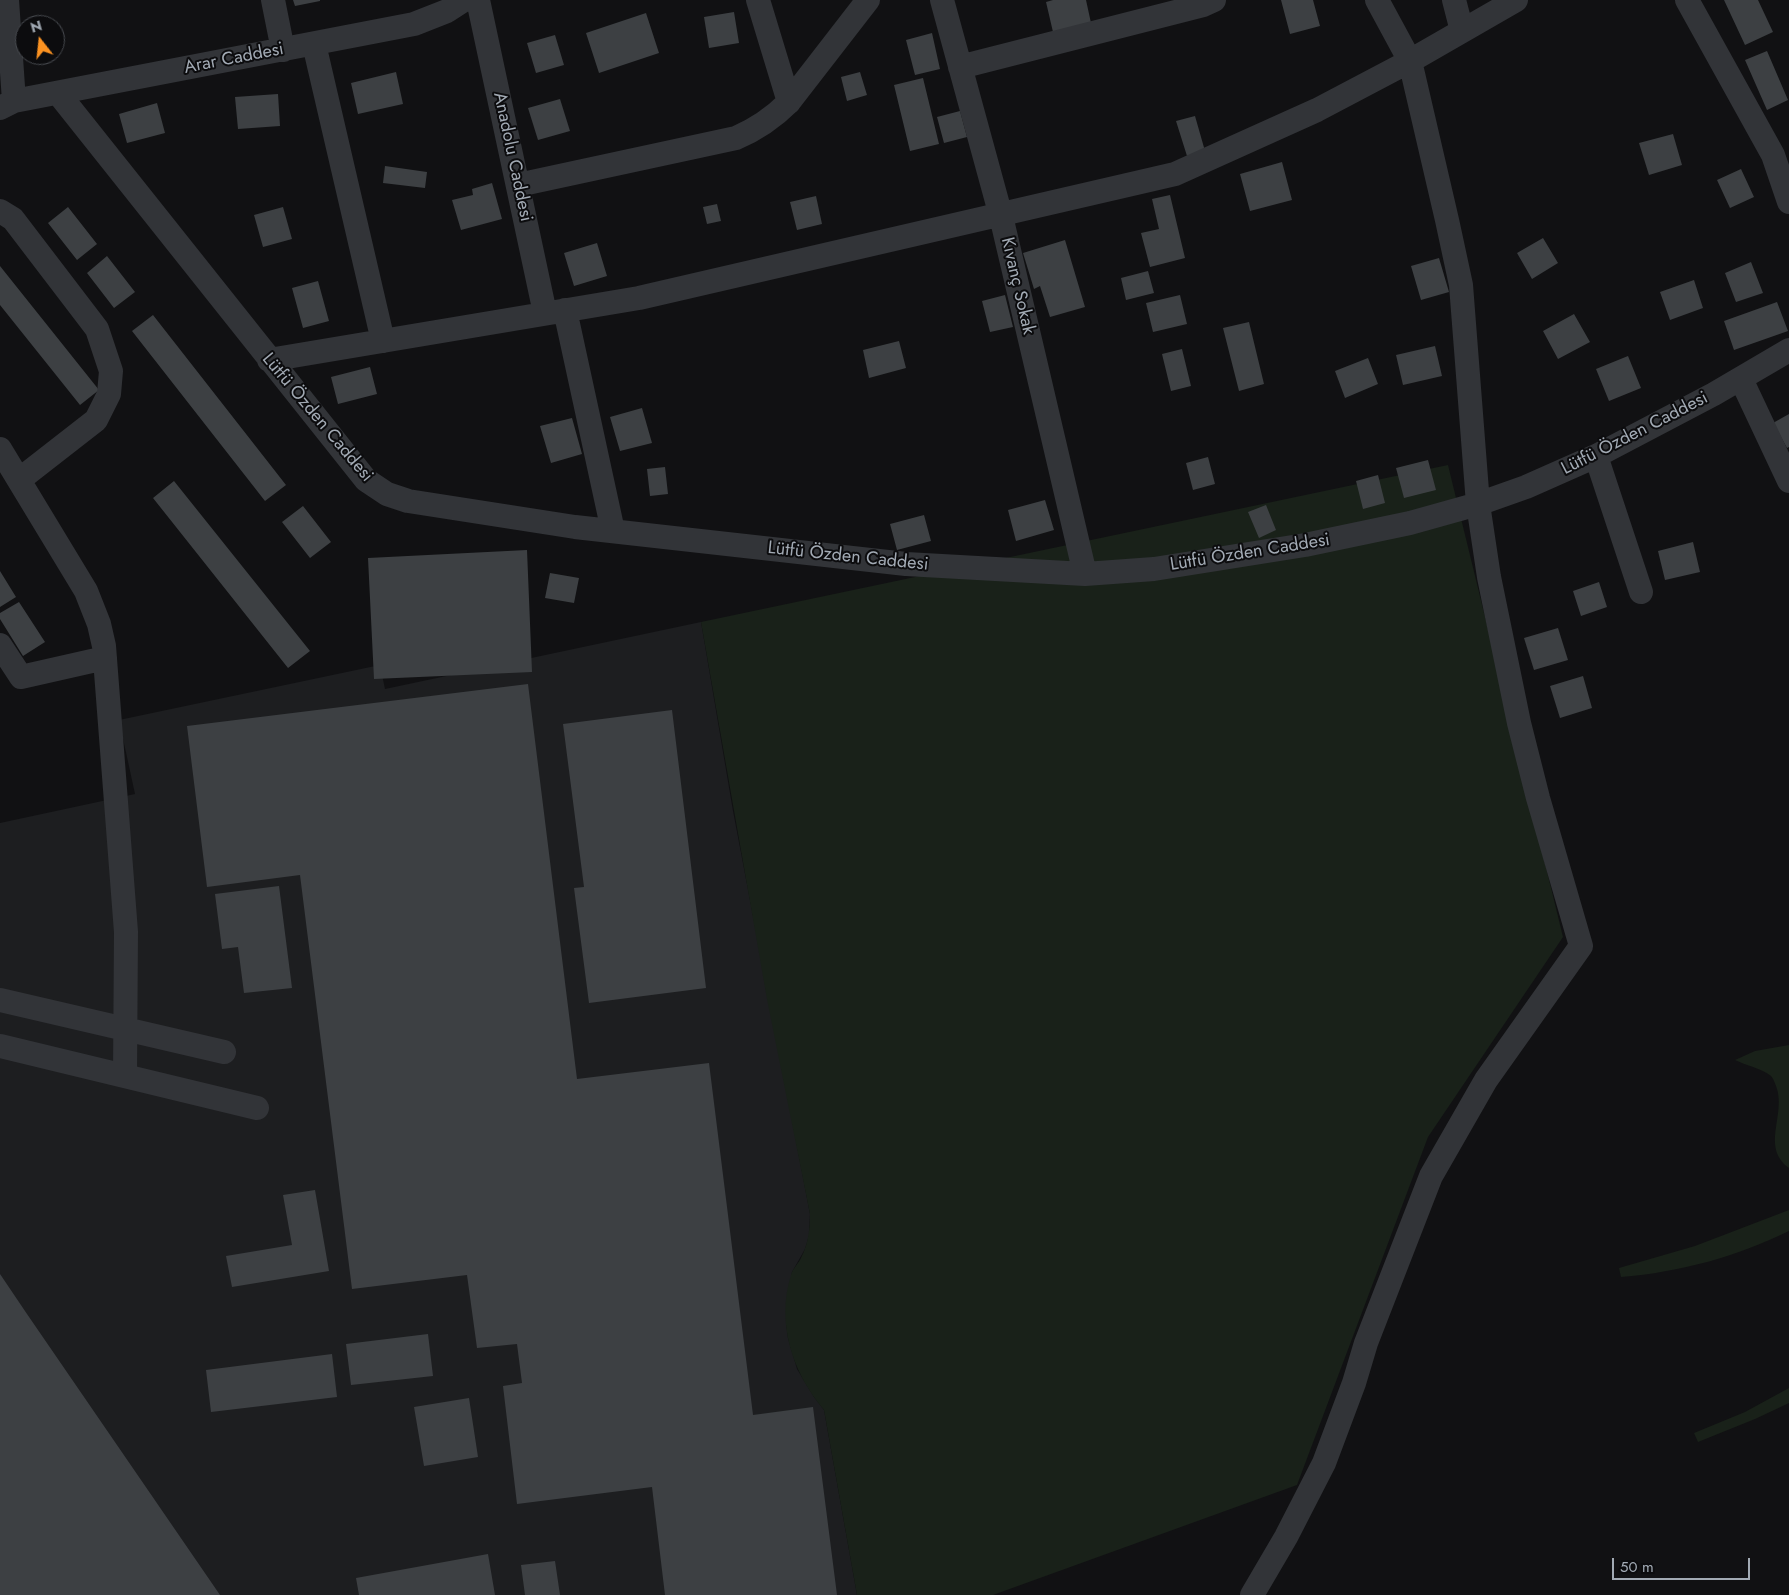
<!DOCTYPE html>
<html>
<head>
<meta charset="utf-8">
<style>
  body { margin:0 }
  #map { position:relative; width:1789px; height:1595px; overflow:hidden; background:#111113; font-family:Jost,sans-serif }
  canvas { display:block }
  .north { position:absolute; left:15px; top:15px; width:50px; height:50px; box-sizing:border-box; background:#0c0c0e; border:1px solid #484b50; border-radius:50%; rotate:344deg; font-size:14px; font-weight:700; line-height:20px; text-align:center; color:#a2aab4 }
  .north::after { content:''; display:block; margin:auto; width:18px; height:22px; background:#fb9221; clip-path:polygon(50% 0,100% 100%,50% 72%,0 100%) }
  .scale { position:absolute; left:1612px; top:1558px; width:138px; height:22px; box-sizing:border-box; border:2px solid #a2aab4; border-top:0; padding-left:6px; font-size:15px; line-height:18px; white-space:nowrap; color:#a2aab4; -webkit-text-stroke:4px #0c0c0e; paint-order:stroke }
</style>
</head>
<body>
<div id="map">
<canvas width="1789" height="1595"></canvas>
<div class="north">N</div>
<div class="scale">50 m</div>
</div>
<script>
const ctx = document.querySelector('canvas').getContext('2d');
ctx.lineJoin = 'round';
function fill(path, color) { ctx.fillStyle = color; ctx.fill(path, 'evenodd'); }
function trace(path, color, width, dash) { ctx.strokeStyle = color; ctx.lineWidth = width; ctx.lineCap = dash ? 'butt' : 'round'; ctx.setLineDash(dash || []); ctx.stroke(path); }
function drawText(font, color, halo, rows, align = 'center') {
  ctx.font = font + ' Jost,sans-serif'; ctx.lineWidth = 4; ctx.setLineDash([]); ctx.textBaseline = 'middle'; ctx.strokeStyle = halo; ctx.fillStyle = color; for (const [text, x, y, turn = 0] of rows) {
    ctx.save(); ctx.translate(x, y); ctx.rotate((+turn || 0) * Math.PI / 180); ctx.textAlign = isNaN(turn) ? turn : align; if (halo) ctx.strokeText(text, 0, 0); ctx.fillText(text, 0, 0); ctx.restore();
  }
}
fill(new Path2D(`
  M 701,622 L 733,811 L 810,1214 L 809,1236 L 805,1249 L 792,1272 L 786,1323 L 788,1338 L 797,1369 L 814,1397 L 824,1410 L 857,1595 L 0,1595 L 0,823 L 135,794 L 119,720 L 380,665 L 385,689 Z`), '#1d1e20');
fill(new Path2D(`
  M 1448,465 L 1563,937 L 1428,1137 L 1297,1485 L 993,1595 L 857,1595 L 824,1410 C 792,1372 776,1323 791,1275 C 793,1268 798,1264 801,1258 C 808,1244 810,1230 810,1214 L 767,999 L 701,622 Z
  M 1789,1045 L 1789,1168 C 1760,1147 1787,1114 1776,1086 C 1775,1083 1773,1078 1771,1076 C 1763,1069 1745,1065 1735,1060 L 1755,1051 Z
  M 1789,1210 L 1789,1231 C 1735,1257 1681,1272 1621,1277 L 1619,1268 L 1695,1246 Z
  M 1789,1388 L 1789,1403 L 1755,1419 L 1698,1442 L 1694,1433 L 1745,1412 Z`), '#192119');
fill(new Path2D(`
  M 293,0 L 320,0 L 320,1 L 295,6 Z
  M 1053,0 L 1086,0 L 1091,23 L 1053,32 L 1046,2 Z
  M 1281,0 L 1313,0 L 1320,26 L 1290,34 Z
  M 1724,0 L 1758,0 L 1773,32 L 1745,45 Z
  M 734,12 L 739,43 L 709,48 L 704,17 Z
  M 646,13 L 659,53 L 599,73 L 586,33 Z
  M 932,33 L 940,69 L 915,75 L 906,40 Z
  M 555,35 L 564,65 L 536,73 L 527,43 Z
  M 1767,51 L 1788,100 L 1767,110 L 1745,60 Z
  M 396,72 L 403,104 L 358,114 L 351,83 Z
  M 860,72 L 867,95 L 847,101 L 841,77 Z
  M 923,78 L 939,144 L 910,151 L 894,85 Z
  M 278,94 L 280,126 L 238,129 L 235,97 Z
  M 560,99 L 570,131 L 538,140 L 528,108 Z
  M 157,103 L 165,133 L 127,143 L 119,114 Z
  M 960,111 L 967,137 L 944,143 L 937,117 Z
  M 1195,116 L 1205,151 L 1187,156 L 1176,121 Z
  M 1673,134 L 1682,165 L 1649,175 L 1639,143 Z
  M 1282,162 L 1292,200 L 1250,211 L 1240,174 Z
  M 385,166 L 427,172 L 425,188 L 383,183 Z
  M 1741,169 L 1754,197 L 1730,208 L 1717,180 Z
  M 492,183 L 502,219 L 461,230 L 452,200 L 473,195 L 472,189 Z
  M 1170,195 L 1185,258 L 1150,267 L 1141,233 L 1159,229 L 1152,199 Z
  M 816,196 L 822,224 L 797,230 L 790,202 Z
  M 717,204 L 721,221 L 707,224 L 703,207 Z
  M 68,207 L 97,244 L 77,260 L 48,223 Z
  M 283,207 L 292,239 L 263,247 L 254,215 Z
  M 1543,238 L 1558,263 L 1532,279 L 1517,253 Z
  M 1065,240 L 1085,307 L 1050,317 L 1040,286 L 1034,289 L 1023,253 Z
  M 597,243 L 607,276 L 574,286 L 564,253 Z
  M 107,256 L 135,292 L 114,308 L 87,273 Z
  M 1439,258 L 1449,292 L 1421,300 L 1411,266 Z
  M 1751,262 L 1763,293 L 1736,302 L 1725,273 Z
  M 0,266 L 99,390 L 80,405 L 0,305 Z
  M 1148,271 L 1154,293 L 1126,300 L 1121,278 Z
  M 1694,280 L 1703,308 L 1670,320 L 1660,292 Z
  M 318,281 L 329,321 L 303,328 L 292,288 Z
  M 1005,295 L 1013,327 L 990,332 L 982,301 Z
  M 1180,295 L 1187,324 L 1153,332 L 1146,303 Z
  M 1777,302 L 1788,331 L 1734,350 L 1724,321 Z
  M 1574,314 L 1590,342 L 1558,359 L 1543,331 Z
  M 153,315 L 286,485 L 265,501 L 132,331 Z
  M 1249,322 L 1264,384 L 1239,391 L 1223,328 Z
  M 899,341 L 906,368 L 869,378 L 863,350 Z
  M 1435,346 L 1442,376 L 1403,385 L 1396,355 Z
  M 1182,349 L 1191,386 L 1171,391 L 1162,354 Z
  M 1628,356 L 1641,388 L 1609,401 L 1596,369 Z
  M 1368,358 L 1378,384 L 1345,398 L 1335,371 Z
  M 370,367 L 377,394 L 338,404 L 331,377 Z
  M 642,408 L 652,443 L 620,451 L 610,417 Z
  M 1789,414 L 1789,447 L 1787,448 L 1773,423 Z
  M 572,418 L 582,454 L 551,463 L 540,426 Z
  M 1208,457 L 1215,484 L 1193,490 L 1186,463 Z
  M 1428,460 L 1436,490 L 1404,498 L 1396,468 Z
  M 665,467 L 668,494 L 650,496 L 647,469 Z
  M 1378,475 L 1385,503 L 1363,509 L 1356,481 Z
  M 174,481 L 310,651 L 288,668 L 153,498 Z
  M 1045,500 L 1054,530 L 1016,541 L 1008,510 Z
  M 1266,505 L 1276,530 L 1259,538 L 1248,512 Z
  M 303,506 L 331,542 L 310,558 L 282,522 Z
  M 924,515 L 931,541 L 897,550 L 890,524 Z
  M 1693,542 L 1700,572 L 1665,580 L 1658,551 Z
  M 527,550 L 532,672 L 374,679 L 368,558 Z
  M 0,571 L 16,597 L 0,607 Z
  M 550,573 L 579,578 L 574,603 L 545,598 Z
  M 1599,582 L 1607,607 L 1581,616 L 1573,591 Z
  M 19,602 L 45,642 L 23,656 L 0,619 L 0,613 Z
  M 1558,628 L 1568,660 L 1534,670 L 1524,638 Z
  M 1583,676 L 1592,708 L 1560,718 L 1550,686 Z
  M 528,684 L 577,1079 L 709,1063 L 753,1415 L 813,1407 L 837,1595 L 665,1595 L 652,1487 L 517,1504 L 503,1386 L 522,1383 L 517,1344 L 477,1348 L 467,1275 L 352,1289 L 300,875 L 207,887 L 187,726 Z
  M 672,710 L 706,988 L 589,1003 L 574,888 L 584,887 L 563,724 Z
  M 279,886 L 292,988 L 244,993 L 238,947 L 222,949 L 215,894 Z
  M 315,1190 L 329,1271 L 232,1287 L 226,1256 L 292,1245 L 283,1195 Z
  M 0,1274 L 27,1314 L 220,1595 L 0,1595 Z
  M 428,1334 L 433,1376 L 351,1385 L 346,1344 Z
  M 332,1354 L 337,1397 L 211,1412 L 206,1370 Z
  M 469,1398 L 478,1457 L 424,1466 L 414,1407 Z
  M 488,1554 L 495,1595 L 359,1595 L 356,1578 Z
  M 555,1561 L 560,1595 L 525,1595 L 521,1565 Z`), '#3d4043');
trace(new Path2D(`
  M 7,0 L 14,101
  M 273,0 L 283,50
  M 478,0 L 545,313
  M 758,0 L 789,102
  M 942,0 L 1001,216 L 1085,574
  M 1454,0 L 1462,31
  M 1687,0 L 1773,155 L 1789,202
  M 314,44 L 383,341
  M 960,67 L 1203,5 L 1214,0
  M 58,93 L 366,480 L 387,494 L 408,501 L 575,527 L 906,564 L 1085,574 L 1154,569 L 1305,545 L 1410,523 L 1478,504 L 1526,487 L 1596,456 L 1714,394 L 1789,350
  M 0,108 L 14,101 L 414,24 L 447,11 L 464,0
  M 518,185 L 736,138 C 757,129 773,118 789,102 L 868,0
  M 0,211 L 13,219 L 97,329 L 111,371 L 109,394 L 96,420 L 19,480
  M 565,310 L 613,531
  M 269,360 L 639,298 L 1175,174 L 1317,110 L 1410,61 L 1516,0
  M 1741,379 L 1789,481
  M 0,449 L 86,591 L 99,624 L 104,646 L 126,932 L 125,1076
  M 1596,456 L 1641,592
  M 0,645 L 21,677 L 105,658
  M 0,1000 L 224,1052
  M 0,1046 L 257,1108
  M 1252,1595 L 1286,1537 L 1324,1463 L 1354,1383 L 1366,1343 L 1431,1176 L 1486,1080 L 1581,946 L 1538,798 L 1519,723 L 1489,577 L 1478,504 L 1461,285 L 1447,220 L 1410,61 L 1377,0`), '#323438', 24);
drawText('18px', '#a2aab4', '#0c0c0e', [
  ["Arar Caddesi",234,59,-11],
  ["Anadolu Caddesi",512,157,78],
  ["Kıvanç Sokak",1017,286,77],
  ["Lütfü Özden Caddesi",317,418,50],
  ["Lütfü Özden Caddesi",1635,434,-27],
  ["Lütfü Özden Caddesi",1250,553,-9],
  ["Lütfü Özden Caddesi",848,557,6]
]);
</script>
</body>
</html>
